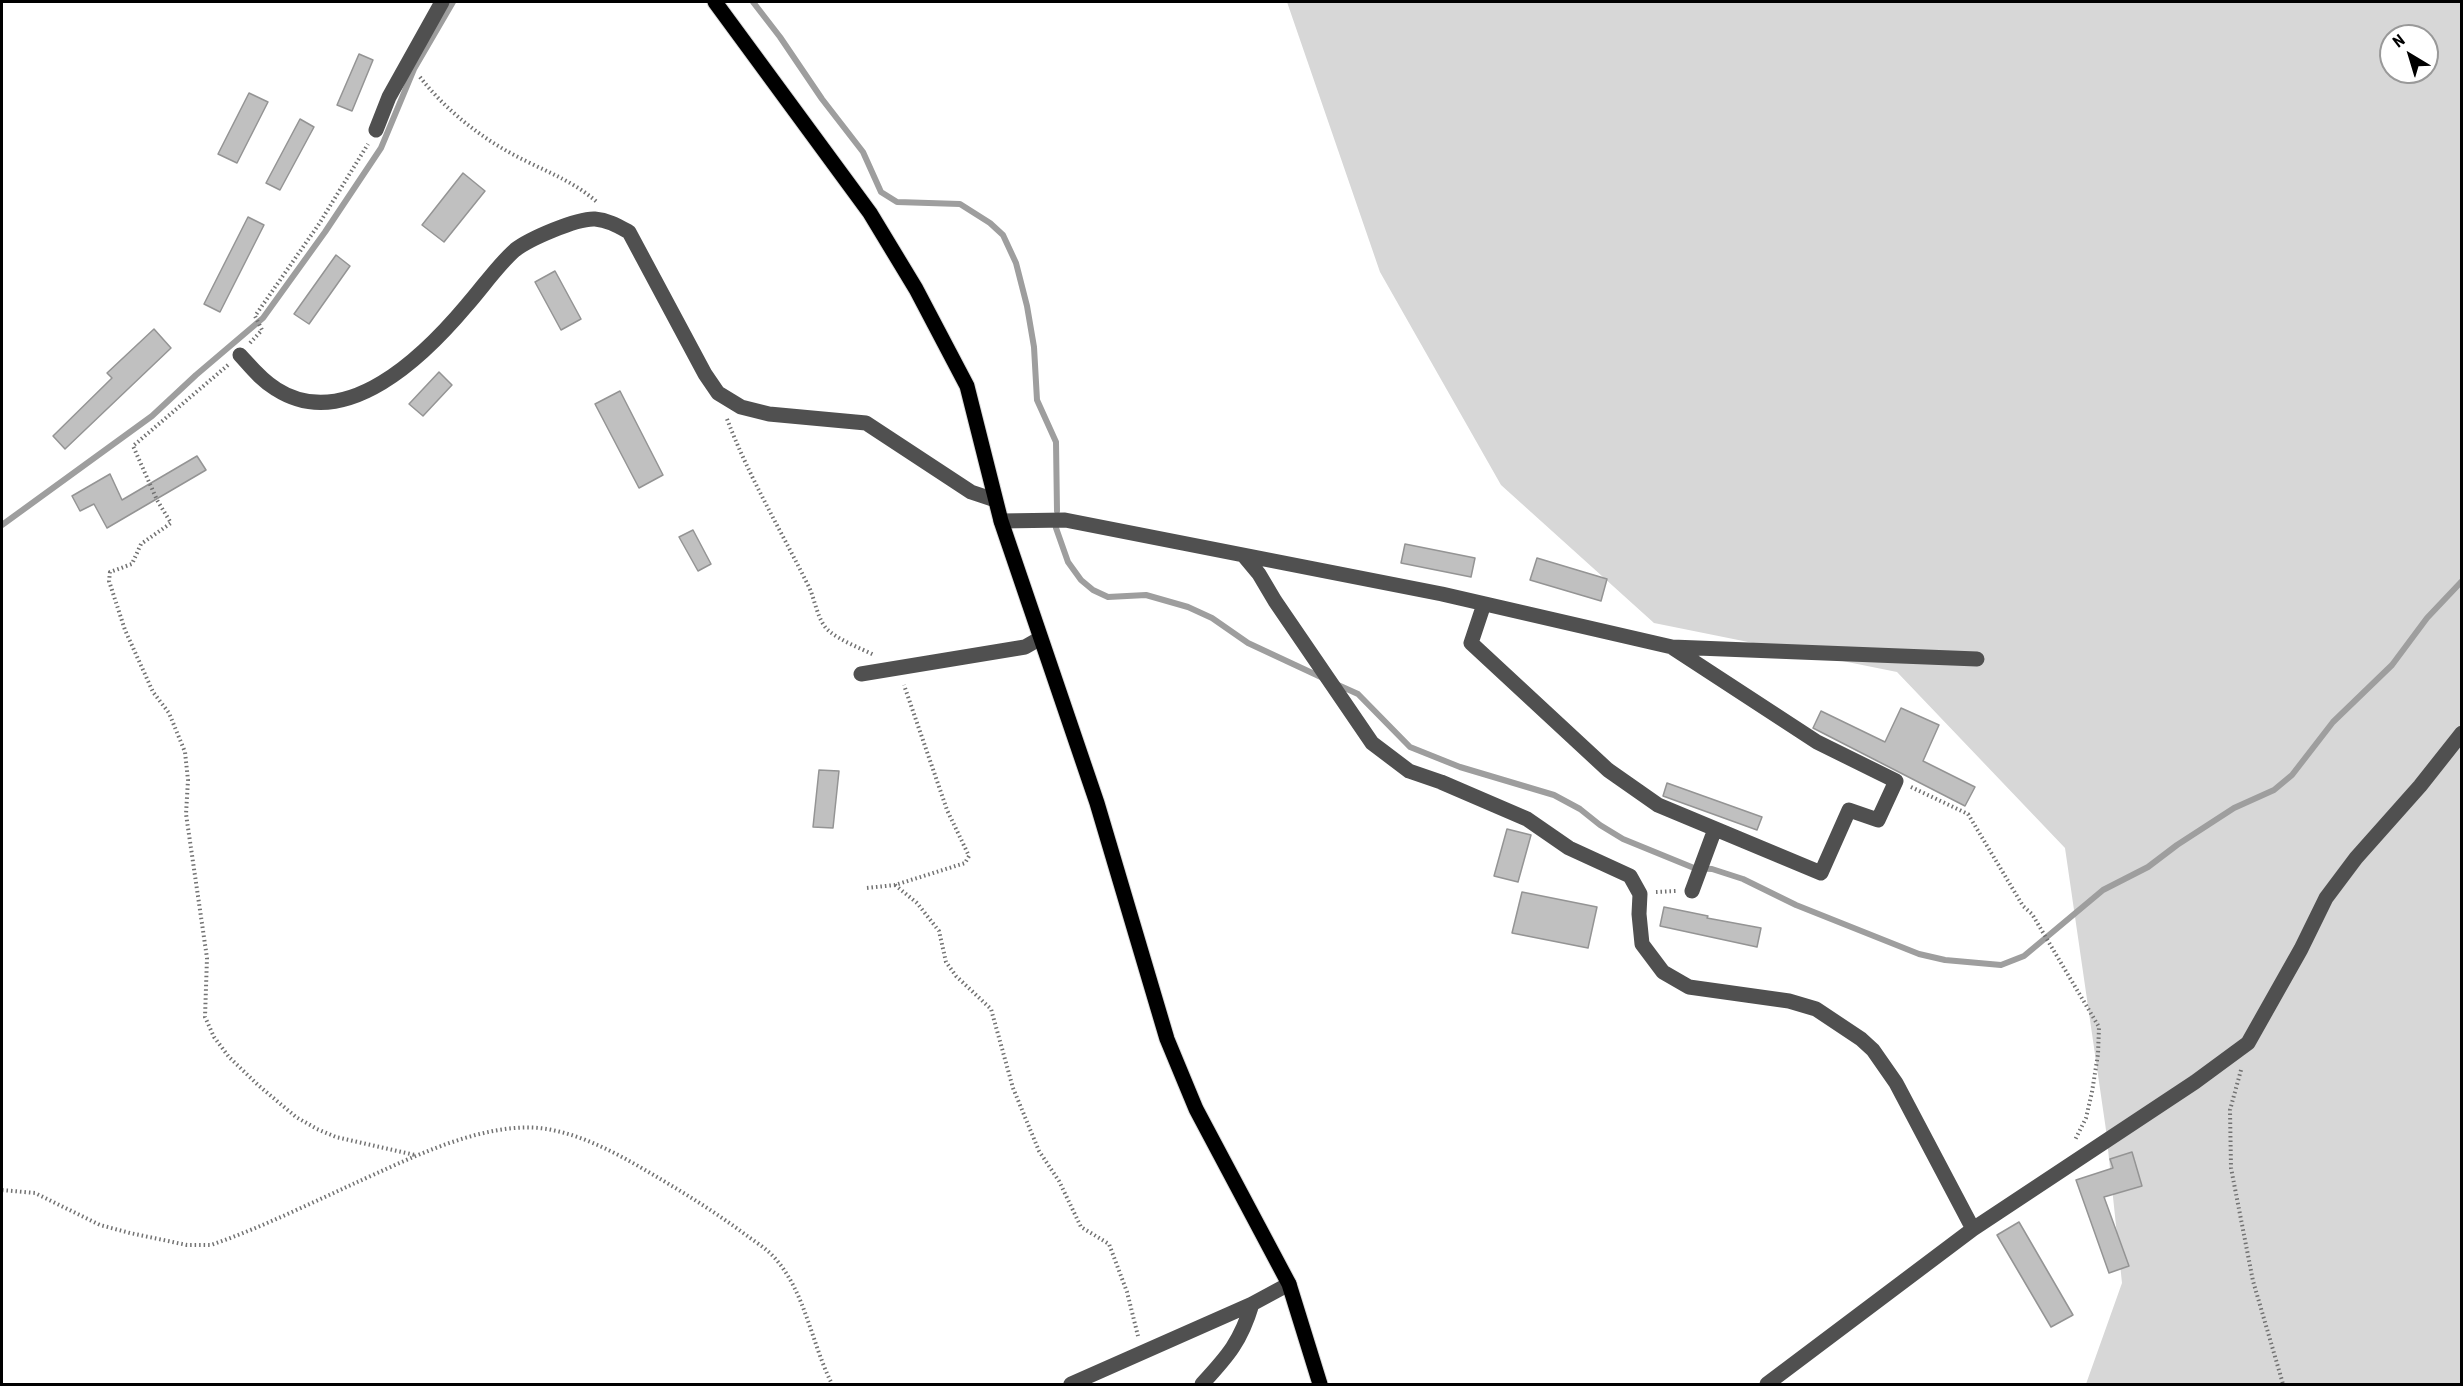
<!DOCTYPE html>
<html>
<head>
<meta charset="utf-8">
<style>
  body { margin:0 }
  #map { position:relative; width:2463px; height:1386px; overflow:hidden; background:#fff; font-family:"Roboto Condensed",sans-serif }
  canvas { display:block }
  .frame { position:absolute; inset:0; border:3px solid #000; pointer-events:none }
  .north { position:absolute; left:2379px; top:24px; width:60px; height:60px; box-sizing:border-box; background:#fff; border:2px solid #999; border-radius:50%; rotate:322deg; font-size:16px; font-weight:700; line-height:24px; text-align:center; color:#000 }
  .north::after { content:''; display:block; margin:auto; width:21px; height:27px; background:#000; clip-path:polygon(50% 0,100% 100%,50% 72%,0 100%) }
</style>
</head>
<body>
<div id="map">
<canvas width="2463" height="1386"></canvas>
<div class="frame"></div>
<div class="north">N</div>
</div>
<script>
const ctx = document.querySelector('canvas').getContext('2d');
ctx.lineJoin = 'round';
function fill(path, color) { ctx.fillStyle = color; ctx.fill(path, 'evenodd'); }
function trace(path, color, width, dash) { ctx.strokeStyle = color; ctx.lineWidth = width; ctx.lineCap = dash ? 'butt' : 'round'; ctx.setLineDash(dash || []); ctx.stroke(path); }
fill(new Path2D(`
  M 1287,2 L 2461,2 L 2461,1384 L 2086,1384 L 2122,1283 L 2106,1130 L 2065,848 L 1897,672 L 1654,623 L 1501,485 L 1380,272 ZM 2391,36 L 2427,36 L 2427,72 L 2391,72 Z`), '#d7d7d7');
trace(new Path2D(`
  M 753,2 L 780,37 L 822,99 L 863,152 L 881,192 L 897,202 L 960,204 L 990,223 L 1003,235 L 1016,263 L 1027,306 L 1034,347 L 1037,400 L 1056,442 L 1057,511
  M 2,525 L 152,416 L 196,375 L 263,318 L 325,232 L 381,148 L 414,69 L 453,2
  M 1056,528 L 1068,562 L 1081,580 L 1093,590 L 1108,597 L 1146,595 L 1188,607 L 1212,618 L 1248,643 L 1323,678
  M 1338,685 L 1358,694 L 1410,747 L 1460,767 L 1554,795 L 1580,809 L 1600,825 L 1623,839 L 1694,868 L 1712,869 L 1743,879 L 1796,905 L 1919,954 L 1945,960 L 2001,965 L 2024,956 L 2103,890 L 2148,867 L 2177,845 L 2234,808 L 2274,790 L 2292,775 L 2333,722 L 2392,665 L 2427,618 L 2462,581`), '#9e9e9e', 6);
const building = new Path2D(`
  M 359,54 L 373,60 L 352,111 L 337,105 Z
  M 249,93 L 268,102 L 237,163 L 218,154 Z
  M 300,119 L 314,127 L 280,190 L 266,183 Z
  M 463,173 L 485,191 L 444,242 L 422,225 Z
  M 248,217 L 264,225 L 220,312 L 204,304 Z
  M 336,255 L 350,266 L 309,324 L 294,314 Z
  M 555,271 L 581,319 L 561,330 L 535,282 Z
  M 154,329 L 171,348 L 65,449 L 53,436 L 112,378 L 107,373 Z
  M 439,372 L 452,385 L 423,416 L 409,404 Z
  M 620,391 L 663,475 L 639,488 L 595,404 Z
  M 197,456 L 206,470 L 107,528 L 94,504 L 80,511 L 72,496 L 110,474 L 122,500 Z
  M 693,530 L 711,564 L 698,571 L 679,537 Z
  M 1405,544 L 1475,558 L 1471,577 L 1401,563 Z
  M 1537,558 L 1607,579 L 1601,601 L 1530,580 Z
  M 1901,708 L 1939,725 L 1923,761 L 1975,787 L 1965,806 L 1813,728 L 1821,711 L 1885,742 Z
  M 819,770 L 839,771 L 833,828 L 813,827 Z
  M 1667,783 L 1762,817 L 1757,830 L 1663,796 Z
  M 1507,829 L 1531,835 L 1518,882 L 1494,876 Z
  M 1522,892 L 1597,907 L 1588,948 L 1512,933 Z
  M 1664,907 L 1708,916 L 1707,918 L 1761,928 L 1757,947 L 1660,926 Z
  M 2132,1152 L 2142,1186 L 2104,1197 L 2129,1266 L 2109,1273 L 2076,1180 L 2113,1168 L 2110,1159 Z
  M 2019,1222 L 2073,1315 L 2051,1327 L 1997,1235 Z`);
fill(building, '#c0c0c0');
trace(building, '#949494', 1.5);
const major = new Path2D(`
  M 715,2 L 870,213 L 916,289 L 967,386 L 1001,521 L 1097,803 L 1167,1039 L 1196,1109 L 1289,1284 L 1320,1384`);
trace(major, '#dbdbdb', 17);
trace(new Path2D(`
  M 420,77 C 447,112 486,142 526,161 C 552,174 576,183 598,203
  M 250,343 L 262,330 L 255,316 L 319,224 L 368,144
  M 228,365 L 133,446 L 157,500 L 171,523 L 141,544 L 132,564 L 110,572 L 109,581 L 125,630 L 153,692 L 169,713 L 185,752 L 188,780 L 186,814 L 207,958 L 205,1017 L 214,1037 L 229,1057 L 258,1085 L 296,1117 L 317,1129 L 336,1137 L 415,1155
  M 727,419 C 749,477 780,529 808,585 C 815,598 817,621 829,631 C 841,641 860,648 874,655
  M 1911,787 L 1968,814 L 2023,906 L 2032,914 L 2099,1027 L 2098,1054 L 2092,1092 L 2086,1118 L 2075,1140
  M 895,885 L 917,903 L 939,931 L 946,962 L 956,976 L 991,1009 L 1013,1088 L 1039,1151 L 1059,1181 L 1081,1227 L 1109,1244 L 1127,1292 L 1138,1336
  M 867,888 L 895,885 L 965,863 L 969,856 L 947,810 L 904,685
  M 1656,892 L 1676,891
  M 2241,1070 L 2230,1110 L 2231,1168 L 2253,1281 L 2283,1384
  M 2,1190 L 35,1193 L 100,1225 L 130,1233 L 187,1245 L 211,1245 C 260,1228 307,1205 353,1184 C 407,1160 486,1119 547,1129 C 588,1136 627,1159 662,1180 C 691,1197 719,1215 746,1235 C 754,1241 764,1247 771,1254 C 805,1288 811,1343 832,1384`), '#727272', 4, [1.5, 3]);
trace(new Path2D(`
  M 376,130 L 389,97 L 442,2
  M 240,355 C 251,367 261,380 276,389 C 346,434 425,355 467,305 C 483,287 497,266 515,250 C 529,239 577,218 595,219 C 608,220 618,226 629,232 L 705,374 L 718,393 L 741,407 L 769,414 L 866,423 L 971,492 L 995,500
  M 1001,521 L 1065,520 L 1442,594 L 1672,647 L 1977,659
  M 1244,556 L 1259,574 L 1275,601 L 1372,743 L 1409,771 L 1441,782 L 1527,819 L 1569,848 L 1630,876 L 1640,894 L 1639,914 L 1642,944 L 1663,972 L 1689,987 L 1789,1001 L 1816,1009 L 1861,1039 L 1873,1050 L 1896,1083 L 1973,1229
  M 1484,604 L 1471,643 L 1608,770 L 1658,805 L 1821,873 L 1849,810 L 1878,820 L 1896,781 L 1817,742 L 1673,648
  M 861,674 L 1025,647 L 1039,639
  M 1692,891 L 1715,829
  M 1071,1384 L 1252,1304 L 1289,1284
  M 1202,1384 C 1228,1356 1241,1341 1252,1304
  M 1767,1384 L 1973,1229 L 2195,1082 L 2248,1043 L 2301,949 L 2326,898 L 2356,858 L 2420,786 L 2462,733`), '#505050', 15);
trace(major, '#000', 15);
</script>
</body>
</html>
